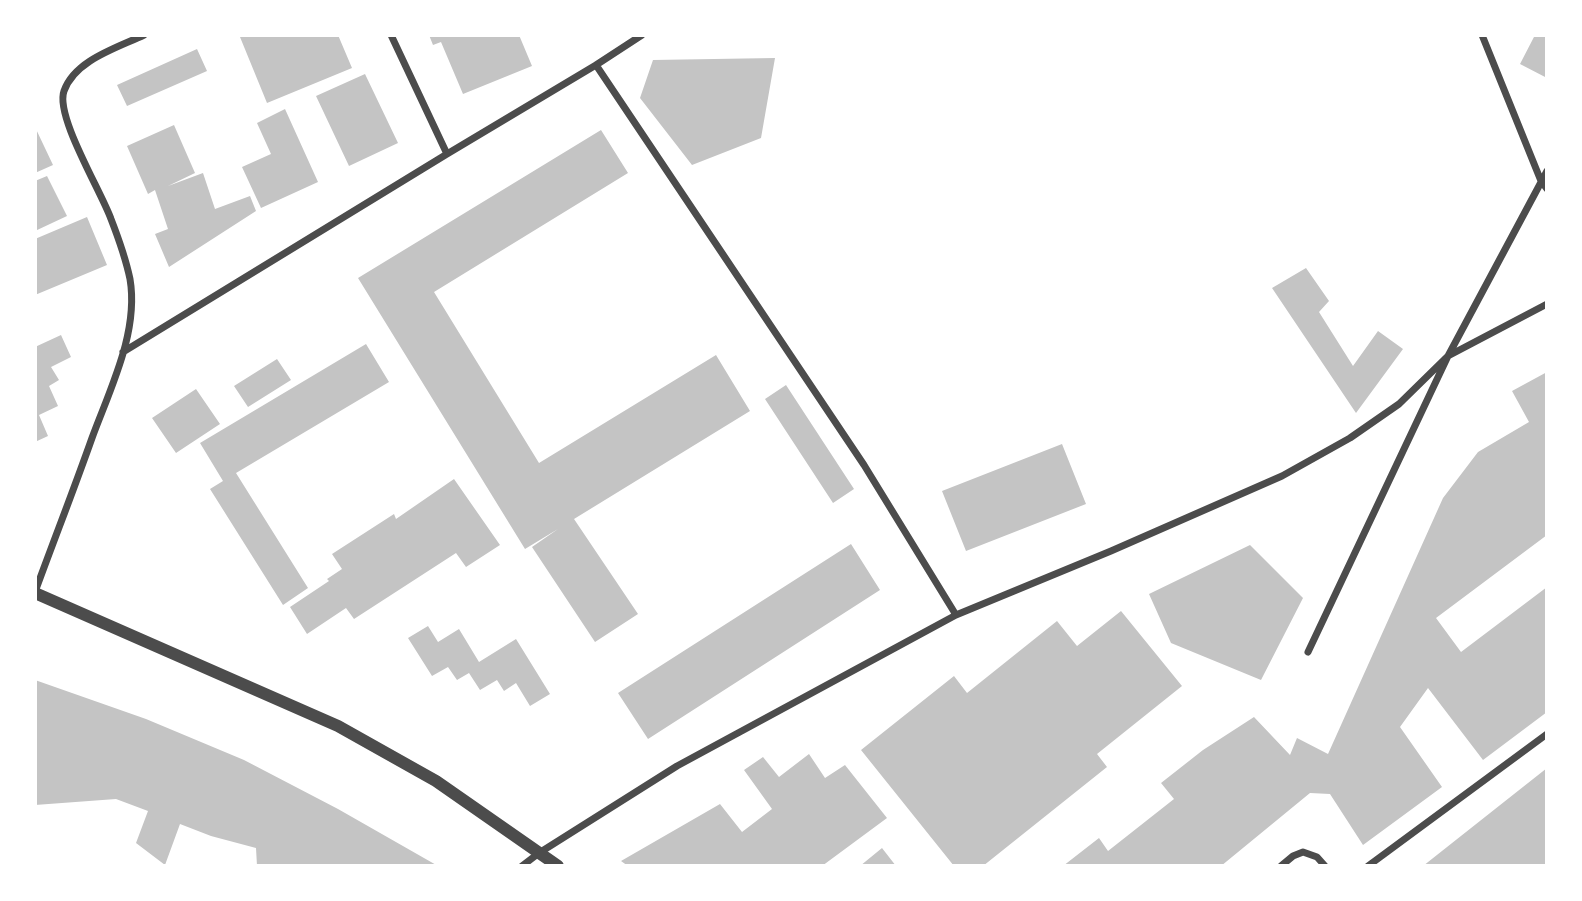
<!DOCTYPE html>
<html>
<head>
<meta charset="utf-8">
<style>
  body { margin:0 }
  #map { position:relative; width:1582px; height:901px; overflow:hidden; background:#fff; font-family:"Source Sans 3",sans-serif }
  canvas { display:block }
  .frame { position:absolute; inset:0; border:37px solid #fff; pointer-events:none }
</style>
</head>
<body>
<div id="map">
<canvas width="1582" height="901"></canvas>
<div class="frame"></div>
</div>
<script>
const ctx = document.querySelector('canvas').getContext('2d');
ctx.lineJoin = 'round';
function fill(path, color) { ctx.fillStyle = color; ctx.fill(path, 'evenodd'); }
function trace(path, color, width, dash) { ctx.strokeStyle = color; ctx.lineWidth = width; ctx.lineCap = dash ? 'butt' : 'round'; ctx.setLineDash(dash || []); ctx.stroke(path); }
fill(new Path2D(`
  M 244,35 L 338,35 L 352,68 L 267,103 L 240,37 Z
  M 429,35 L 519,35 L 532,66 L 463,94 L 441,42 L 433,45 Z
  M 1535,35 L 1547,35 L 1547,78 L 1520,64 Z
  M 197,49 L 207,71 L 127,106 L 117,85 Z
  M 775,58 L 761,138 L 692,165 L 640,98 L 653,60 Z
  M 365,74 L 398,143 L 349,166 L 316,96 Z
  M 285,109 L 318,182 L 261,208 L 242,167 L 271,154 L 257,123 Z
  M 174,125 L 195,173 L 168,186 L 203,173 L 215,209 L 250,196 L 256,211 L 169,267 L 155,234 L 168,229 L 155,190 L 148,194 L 127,146 Z
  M 35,127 L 53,165 L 35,173 Z
  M 601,130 L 628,173 L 434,292 L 539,463 L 716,355 L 750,411 L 574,519 L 638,614 L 595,642 L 532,547 L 558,529 L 525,549 L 358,278 Z
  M 47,176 L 67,216 L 35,231 L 35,181 Z
  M 87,217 L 107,265 L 35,295 L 35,239 Z
  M 1306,268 L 1329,301 L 1319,312 L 1353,366 L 1378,331 L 1403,349 L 1356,413 L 1272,288 Z
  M 61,335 L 71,357 L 51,367 L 59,380 L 49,386 L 58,406 L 39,415 L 48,436 L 35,442 L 35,347 Z
  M 366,344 L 389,382 L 236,473 L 308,588 L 283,605 L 210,489 L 223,481 L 200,443 Z
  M 277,359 L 291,380 L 248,407 L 234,386 Z
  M 1547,372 L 1547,535 L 1436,618 L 1461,652 L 1547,587 L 1547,712 L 1483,760 L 1428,688 L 1400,727 L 1442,787 L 1363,845 L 1330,794 L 1310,793 L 1221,866 L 1063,866 L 1099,838 L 1108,851 L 1174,799 L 1161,783 L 1203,750 L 1254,717 L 1290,755 L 1297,738 L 1328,754 L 1443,498 L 1478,452 L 1529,422 L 1512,391 Z
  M 786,385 L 854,489 L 833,503 L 765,399 Z
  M 196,389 L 220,424 L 176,453 L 152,418 Z
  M 1062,444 L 1086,504 L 966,551 L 942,491 Z
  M 454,479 L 500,545 L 466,567 L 456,553 L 354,619 L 346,608 L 307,634 L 290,607 L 329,581 L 327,579 L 342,569 L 332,554 L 394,514 L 396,519 Z
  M 851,544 L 880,590 L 648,739 L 618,693 Z
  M 1250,545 L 1303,598 L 1261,680 L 1171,643 L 1149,594 Z
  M 1121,611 L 1182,686 L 1097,754 L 1107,767 L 983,866 L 954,866 L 861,750 L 954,676 L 967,693 L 1057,621 L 1077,646 Z
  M 428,626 L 438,642 L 459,629 L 479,662 L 516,639 L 550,694 L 530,706 L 516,683 L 504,691 L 497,680 L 480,690 L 469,673 L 457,680 L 448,667 L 432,676 L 408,638 Z
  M 35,680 L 146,719 L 244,760 L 338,809 L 438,866 L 257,866 L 256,848 L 211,836 L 180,824 L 165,865 L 136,843 L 148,811 L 116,799 L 35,805 Z
  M 809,754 L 825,778 L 845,765 L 887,818 L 822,866 L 628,866 L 621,861 L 720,804 L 742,832 L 772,809 L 744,770 L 763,757 L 779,777 Z
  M 1547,768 L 1547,866 L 1423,866 L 1509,798 Z
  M 882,848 L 896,866 L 860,866 Z`), '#c4c4c4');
trace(new Path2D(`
  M 391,35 L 447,154
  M 1482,35 L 1541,181 L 1547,189
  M 596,65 L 864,465 L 956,615
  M 123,352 L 447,154 L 596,65 L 642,35
  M 35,592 C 54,540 74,489 92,438 C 110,389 139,332 130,279 C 126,260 118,237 111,219 C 101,191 55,116 64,91 C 75,60 117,48 144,35
  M 1308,652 L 1448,356 L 1547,171
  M 522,866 L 539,853 L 677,766 L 956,615 L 1111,551 L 1282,476 L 1350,438 L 1399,404 L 1448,356 L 1547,304
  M 1281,866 L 1293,856 L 1303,852 L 1317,857 L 1325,866
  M 1368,866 L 1547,734`), '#4c4c4c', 7);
trace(new Path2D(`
  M 35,593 L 338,726 L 436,781 L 558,866`), '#4c4c4c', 12);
</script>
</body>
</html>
